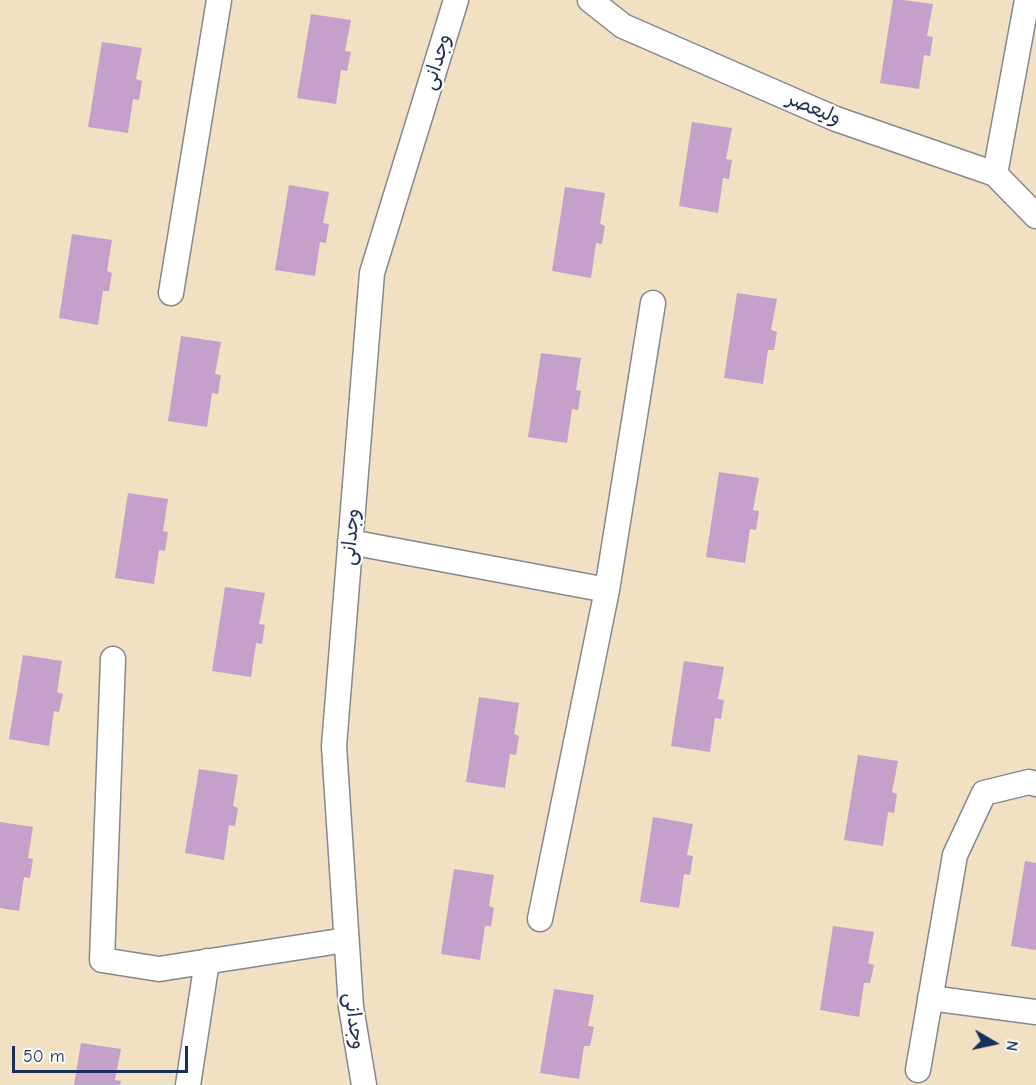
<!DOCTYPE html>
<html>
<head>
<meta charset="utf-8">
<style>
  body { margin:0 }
  #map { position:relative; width:1036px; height:1085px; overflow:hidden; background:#f1e0c1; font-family:"Comic Neue",sans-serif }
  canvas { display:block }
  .north { position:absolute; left:964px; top:1013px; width:60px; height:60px; -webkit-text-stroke:4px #fdfcf7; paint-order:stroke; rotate:99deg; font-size:16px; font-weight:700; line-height:24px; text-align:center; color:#1b2f5e }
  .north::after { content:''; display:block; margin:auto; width:21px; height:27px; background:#1b2f5e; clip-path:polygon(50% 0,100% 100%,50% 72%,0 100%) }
  .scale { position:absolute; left:12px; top:1046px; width:176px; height:27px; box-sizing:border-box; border:3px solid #1b2f5e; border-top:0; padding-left:8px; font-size:18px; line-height:21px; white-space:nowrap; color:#1b2f5e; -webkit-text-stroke:4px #fdfcf7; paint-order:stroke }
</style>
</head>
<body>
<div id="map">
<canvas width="1036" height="1085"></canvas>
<div class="north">N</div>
<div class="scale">50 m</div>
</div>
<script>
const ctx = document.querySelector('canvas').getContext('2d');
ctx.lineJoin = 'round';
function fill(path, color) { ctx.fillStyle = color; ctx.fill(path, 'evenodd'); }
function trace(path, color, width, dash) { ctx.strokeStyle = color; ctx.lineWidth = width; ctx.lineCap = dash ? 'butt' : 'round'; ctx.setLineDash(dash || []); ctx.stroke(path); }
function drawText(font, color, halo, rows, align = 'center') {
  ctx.font = font + ' "Comic Neue","Playpen Sans Arabic",sans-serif'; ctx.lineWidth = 4.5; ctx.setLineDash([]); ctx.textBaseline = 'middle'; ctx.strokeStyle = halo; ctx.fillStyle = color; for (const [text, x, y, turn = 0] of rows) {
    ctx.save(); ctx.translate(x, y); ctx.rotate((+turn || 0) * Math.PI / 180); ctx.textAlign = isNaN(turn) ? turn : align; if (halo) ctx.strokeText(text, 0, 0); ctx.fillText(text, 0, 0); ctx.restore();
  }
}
fill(new Path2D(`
  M 893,0 L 903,0 L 933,4 L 927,36 L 933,37 L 930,56 L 924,55 L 919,89 L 880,83 Z
  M 311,14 L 351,20 L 345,51 L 351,52 L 347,71 L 341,70 L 336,104 L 297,98 Z
  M 102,42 L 142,48 L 136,79 L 142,81 L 139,100 L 133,99 L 128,133 L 88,127 Z
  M 692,122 L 732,128 L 726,159 L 732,160 L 729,179 L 723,178 L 718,213 L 679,206 Z
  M 289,185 L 329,192 L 323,223 L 329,224 L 326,243 L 320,242 L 315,276 L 275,270 Z
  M 565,187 L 605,193 L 600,224 L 605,226 L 602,244 L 596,243 L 591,278 L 552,271 Z
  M 72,234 L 112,240 L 107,271 L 112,273 L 109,291 L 103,291 L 98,325 L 59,318 Z
  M 737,293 L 777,299 L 771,330 L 777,332 L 774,350 L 768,350 L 763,384 L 724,378 Z
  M 181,336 L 221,342 L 215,374 L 221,375 L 218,394 L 212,393 L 207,427 L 168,421 Z
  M 541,353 L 581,358 L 576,390 L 581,391 L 578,410 L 572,409 L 567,443 L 528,437 Z
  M 719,472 L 759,478 L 753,510 L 759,511 L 756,530 L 750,529 L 745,563 L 706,557 Z
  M 128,493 L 168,499 L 163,531 L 168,532 L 165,551 L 159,550 L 154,584 L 115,578 Z
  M 225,587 L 265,593 L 259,624 L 265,625 L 262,644 L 256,643 L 251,677 L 212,671 Z
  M 23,655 L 62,661 L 57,692 L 63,694 L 59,712 L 54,711 L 49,746 L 9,739 Z
  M 684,661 L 724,667 L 718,699 L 724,700 L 721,719 L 715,718 L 710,752 L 671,746 Z
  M 479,697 L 519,703 L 514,734 L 519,736 L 516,755 L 510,754 L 505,788 L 466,782 Z
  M 858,755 L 898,761 L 892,792 L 897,794 L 894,813 L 888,812 L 883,846 L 844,840 Z
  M 199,769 L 238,775 L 233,806 L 238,808 L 235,826 L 229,825 L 224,860 L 185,853 Z
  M 653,817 L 693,824 L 687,855 L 693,856 L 690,875 L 684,874 L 679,908 L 640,902 Z
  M 0,822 L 33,827 L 28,858 L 33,859 L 30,878 L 24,877 L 19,911 L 0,908 Z
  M 1025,861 L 1036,863 L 1036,950 L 1011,946 Z
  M 454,869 L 494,875 L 489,906 L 494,908 L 491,926 L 485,926 L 480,960 L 441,954 Z
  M 833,926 L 874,932 L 868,963 L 874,965 L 870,983 L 864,983 L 859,1017 L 820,1010 Z
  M 554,989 L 594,995 L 588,1026 L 594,1027 L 590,1046 L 584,1046 L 579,1079 L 540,1073 Z
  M 81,1043 L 121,1049 L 115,1080 L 121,1081 L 120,1085 L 74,1085 Z`), '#c4a0cb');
const minor = new Path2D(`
  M 590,0 L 623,26 L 836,119 L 995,174 L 1036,216
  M 995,174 L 1027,0
  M 171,293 L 219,0
  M 350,542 L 607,590
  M 113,659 L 102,960 L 159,969 L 346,940
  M 540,919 L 607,590 L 653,303
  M 930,998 L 1036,1012
  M 918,1070 L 955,855 L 984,793 L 1029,782 L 1036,784
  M 188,1085 L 207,961
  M 364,1085 L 351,1007 L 334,746 L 372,273 L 456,0`);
trace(minor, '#868890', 27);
trace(minor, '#fff', 24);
drawText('20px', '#1b2f5e', '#fdfcf7', [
  ["وجدانی",437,62,-73],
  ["ولیعصر",814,109,23],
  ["وجدانی",351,537,-85],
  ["وجدانی",354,1021,82]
]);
</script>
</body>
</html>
